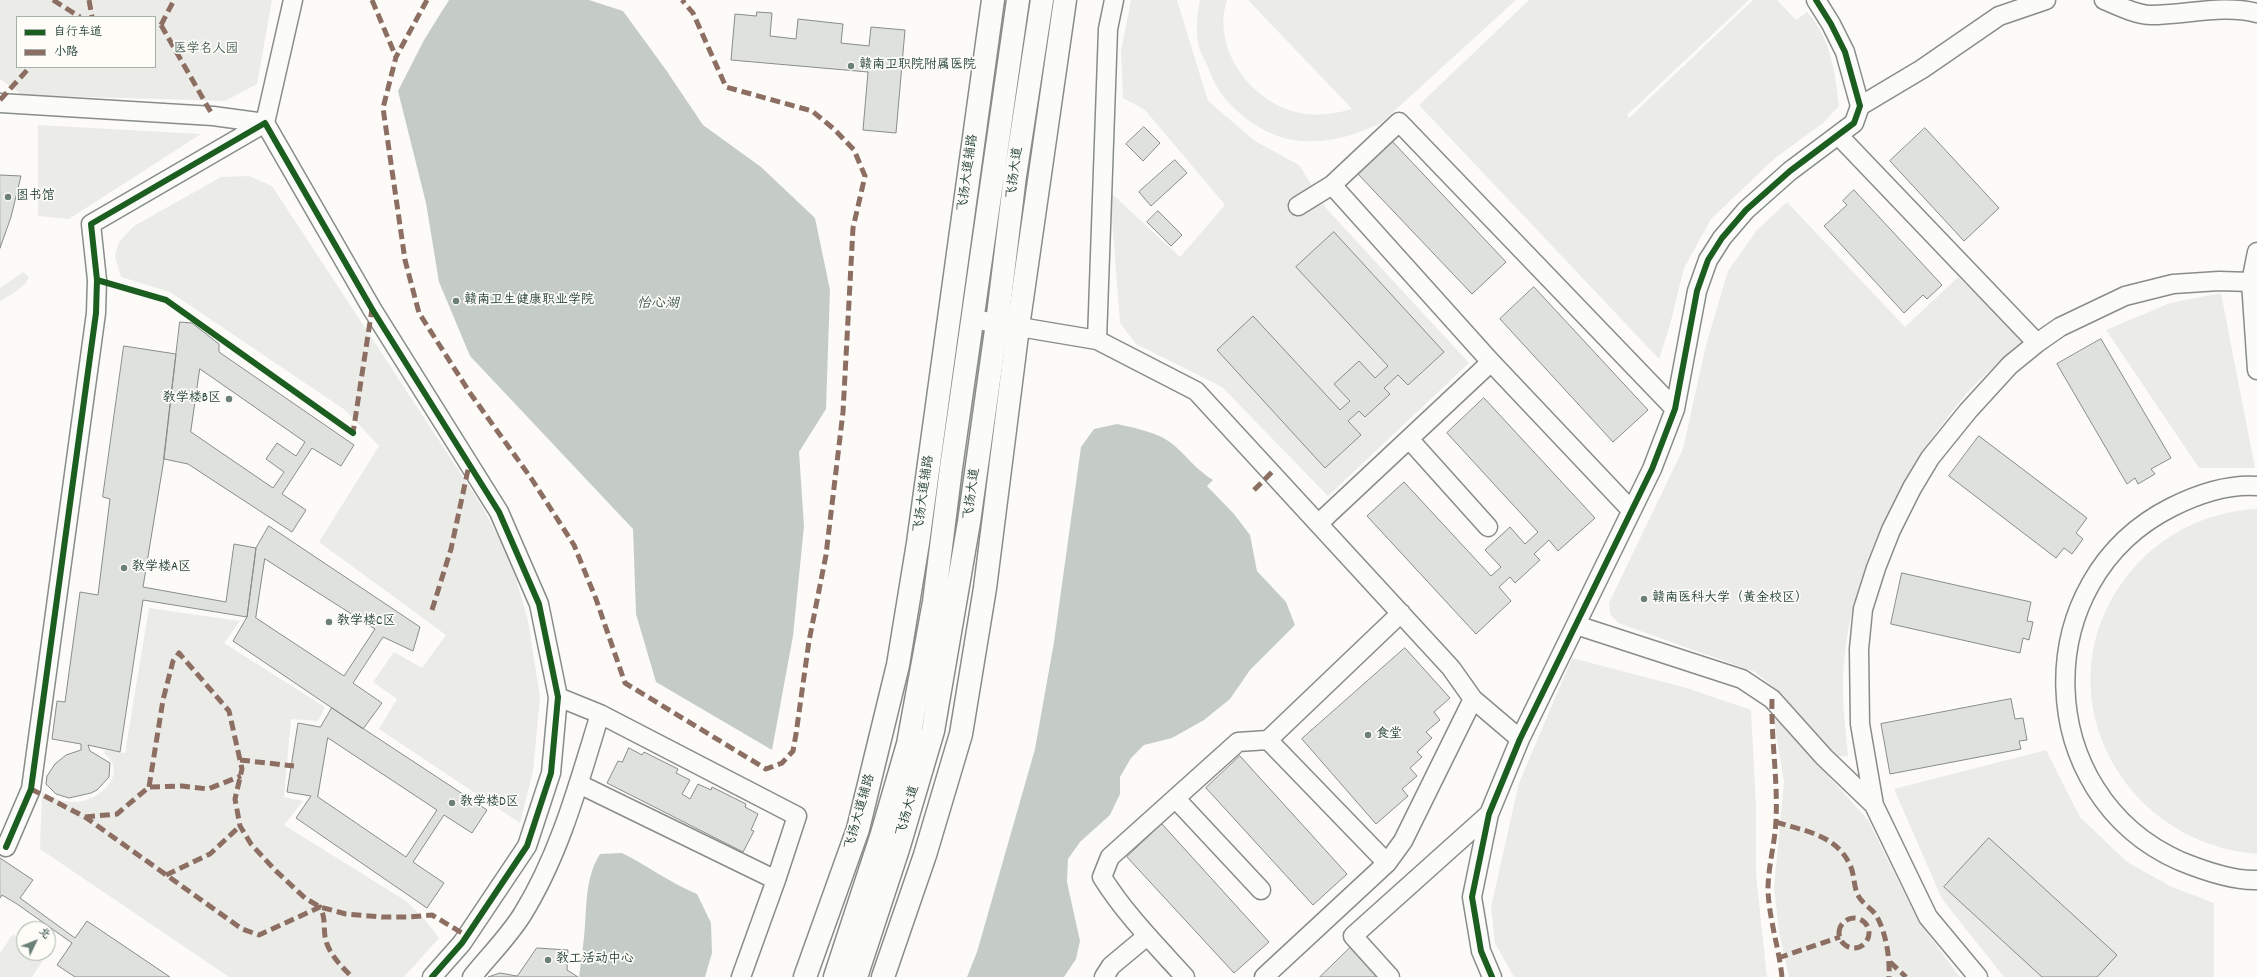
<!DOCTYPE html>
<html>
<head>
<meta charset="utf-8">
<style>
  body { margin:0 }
  #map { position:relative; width:2257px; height:977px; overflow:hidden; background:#fcfbf8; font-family:Dekko,"LXGW WenKai TC",sans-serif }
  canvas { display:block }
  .legend { position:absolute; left:16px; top:16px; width:140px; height:52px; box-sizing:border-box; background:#fdfcf7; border:1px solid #a4b0a9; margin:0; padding:5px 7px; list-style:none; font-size:12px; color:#1f3d34 }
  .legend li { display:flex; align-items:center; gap:8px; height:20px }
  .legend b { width:20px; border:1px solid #a4b0a9 }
  .north { position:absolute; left:16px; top:921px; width:40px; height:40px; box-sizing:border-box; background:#fdfcf7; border:1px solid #a4b0a9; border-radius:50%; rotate:47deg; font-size:11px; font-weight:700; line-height:16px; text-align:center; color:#1f3d34 }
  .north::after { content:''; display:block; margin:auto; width:14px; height:18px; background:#6c8079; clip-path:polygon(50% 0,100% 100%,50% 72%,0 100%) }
</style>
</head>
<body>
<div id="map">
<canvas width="2257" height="977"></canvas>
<ul class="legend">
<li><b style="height:5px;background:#1b5e20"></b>自行车道</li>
<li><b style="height:5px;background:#8d6e63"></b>小路</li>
</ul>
<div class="north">北</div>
</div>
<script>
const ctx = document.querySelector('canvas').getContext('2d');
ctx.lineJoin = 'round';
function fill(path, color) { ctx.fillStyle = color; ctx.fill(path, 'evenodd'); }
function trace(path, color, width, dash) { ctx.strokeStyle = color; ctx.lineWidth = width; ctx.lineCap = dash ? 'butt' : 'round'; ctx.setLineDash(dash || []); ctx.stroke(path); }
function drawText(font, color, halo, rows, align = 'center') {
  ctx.font = font + ' Dekko,"LXGW WenKai TC",sans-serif'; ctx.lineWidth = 3.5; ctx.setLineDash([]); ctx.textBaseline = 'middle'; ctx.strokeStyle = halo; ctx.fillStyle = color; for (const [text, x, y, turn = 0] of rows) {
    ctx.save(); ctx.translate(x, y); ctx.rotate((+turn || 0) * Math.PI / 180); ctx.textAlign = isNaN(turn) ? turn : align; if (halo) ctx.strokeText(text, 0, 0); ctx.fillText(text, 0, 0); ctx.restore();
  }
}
fill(new Path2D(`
  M 0,0 L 272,0 L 257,84 L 225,101 L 22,95 L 0,79 ZM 17,17 L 155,17 L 155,67 L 17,67 Z
  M 1131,0 L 1177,0 L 1208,101 L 1255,141 L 1299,165 L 1326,208 L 1469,363 L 1328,496 L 1222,387 L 1136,344 L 1120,323 L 1110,192 L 1180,257 L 1225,205 L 1145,110 L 1123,98 L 1121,51 Z
  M 1200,0 L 1227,0 C 1212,45 1246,95 1289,110 C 1309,117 1332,115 1352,109 L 1248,0 L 1516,0 L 1381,123 C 1355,135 1331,143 1302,141 C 1269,139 1234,115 1217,87 C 1213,81 1210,72 1207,65 C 1204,58 1199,50 1198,43 C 1196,29 1197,14 1200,0 Z
  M 1529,0 L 1749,0 L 1627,115 L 1629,118 L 1753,0 L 1777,0 L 1796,20 L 1807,12 C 1831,38 1835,72 1839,106 L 1823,123 L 1774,159 L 1711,219 L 1684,268 L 1670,325 L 1659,359 L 1419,105 Z
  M 38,125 L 201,134 L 69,219 L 38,216 Z
  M 249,176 L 272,186 L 480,503 L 510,559 L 528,620 L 540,697 L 533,771 L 520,823 L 379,729 L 397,699 L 373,682 L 394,652 L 422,668 L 446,635 L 319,542 L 379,446 L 345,410 L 170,292 L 121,277 L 115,256 L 119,242 L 134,226 L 221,177 Z
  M 1787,202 L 1905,327 L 1958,277 L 2024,341 C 2005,358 1983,375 1966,394 C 1898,476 1844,581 1843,689 C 1843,711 1846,734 1848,756 L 1829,757 L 1783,695 L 1755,672 L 1618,623 L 1610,614 L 1609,603 L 1683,449 L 1706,345 L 1728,271 L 1757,230 Z
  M 23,272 L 29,277 L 25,284 L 14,293 L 0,301 L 0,288 Z
  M 2221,293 L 2255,468 L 2199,468 L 2106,330 L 2170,303 Z
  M 2257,509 L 2257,854 C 2109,841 2034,670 2141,560 C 2172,529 2213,511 2257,509 Z
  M 149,608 L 240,621 L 224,643 L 325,707 L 318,721 L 291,719 L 284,797 L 303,801 L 284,825 L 406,901 L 426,921 L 439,938 L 404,977 L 229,977 L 40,849 L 42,792 C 53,797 62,803 74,802 C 99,802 130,774 104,753 L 105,750 L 125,753 Z
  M 1572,658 L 1687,688 L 1751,710 L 1756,806 L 1756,875 L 1767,977 L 1514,977 L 1495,943 L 1491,907 L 1519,783 Z
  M 1777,719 L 1868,820 L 1918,921 L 1960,977 L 1789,977 L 1779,932 L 1774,887 L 1784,781 L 1774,721 Z
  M 2046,750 L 2080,817 L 2127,862 L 2172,887 L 2214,903 L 2214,977 L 2004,977 L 1942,899 L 1894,789 Z
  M 13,934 L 24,941 L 24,953 L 42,953 L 46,956 L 32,977 L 0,977 L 0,953 Z`), '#ebece8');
fill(new Path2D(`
  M 449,0 L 589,0 L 623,11 L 666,70 L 703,125 L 761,167 L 815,218 L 830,290 L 826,409 L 799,452 L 804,526 L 793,636 L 772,750 L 656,682 L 636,614 L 633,529 L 470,356 L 439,282 L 426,203 L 398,91 L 424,40 Z
  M 1117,424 C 1138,429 1159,432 1175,446 C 1188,458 1198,471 1213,480 L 1207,486 L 1234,514 L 1250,535 L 1257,571 L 1286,602 L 1295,625 L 1250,670 L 1230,699 L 1204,720 L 1172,738 L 1144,745 L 1131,758 L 1120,777 L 1120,794 L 1110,815 L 1080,842 L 1068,859 L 1067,882 L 1080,941 L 1076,959 L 1064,977 L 967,977 L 977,952 L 1035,749 L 1054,642 L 1081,447 L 1094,429 Z
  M 622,853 C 648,866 670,883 697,894 L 711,923 L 712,953 L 705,977 L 579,977 C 581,960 584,942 585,925 C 587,899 586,877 600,854 Z`), '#c5ccc6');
const building = new Path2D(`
  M 757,12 L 772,13 L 770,36 L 796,39 L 798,19 L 843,24 L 841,43 L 869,46 L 871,27 L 905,30 L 896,133 L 863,130 L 868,72 L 731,60 L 735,14 L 756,16 Z
  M 1144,127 L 1160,143 L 1143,161 L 1126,144 Z
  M 1925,128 L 1999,208 L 1964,241 L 1890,161 Z
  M 1391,140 L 1506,262 L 1472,294 L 1357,173 Z
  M 1175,160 L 1187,173 L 1151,206 L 1139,192 Z
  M 0,175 L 21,176 L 11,217 L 0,248 Z
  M 1854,190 L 1942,285 L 1927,299 L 1923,295 L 1904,313 L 1824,226 L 1847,205 L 1843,201 Z
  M 1158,211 L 1182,235 L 1171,246 L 1147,222 Z
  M 1334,232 L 1444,352 L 1408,385 L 1398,375 L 1384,388 L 1390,394 L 1365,417 L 1359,411 L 1348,421 L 1361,435 L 1325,468 L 1217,350 L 1253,316 L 1340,410 L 1350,401 L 1334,384 L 1359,361 L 1375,378 L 1388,366 L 1296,267 Z
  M 1534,287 L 1648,410 L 1613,442 L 1500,319 Z
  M 180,322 L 192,323 L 219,344 L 219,352 L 354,445 L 341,466 L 312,448 L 282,494 L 306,510 L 292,532 L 188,464 L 164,459 Z
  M 2101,339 L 2171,458 L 2151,469 L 2155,474 L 2138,484 L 2135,478 L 2127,484 L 2057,364 Z
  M 124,346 L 176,354 L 164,459 L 143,587 L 226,602 L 234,544 L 256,548 L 247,617 L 143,600 L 120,752 L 88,745 L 90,751 L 110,763 L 109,777 L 97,790 L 91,793 L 69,798 L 56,794 L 46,784 L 47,776 L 55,764 L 66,755 L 81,750 L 81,744 L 52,739 L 57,701 L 65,702 L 80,592 L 98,595 L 110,499 L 103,497 Z
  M 200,369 L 305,442 L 296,456 L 277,443 L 266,459 L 284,472 L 273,488 L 191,432 Z
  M 1484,398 L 1595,518 L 1558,551 L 1549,540 L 1534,554 L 1540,560 L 1515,583 L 1510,577 L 1499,587 L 1511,601 L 1476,634 L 1367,516 L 1404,482 L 1491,576 L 1501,567 L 1485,550 L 1510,527 L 1525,544 L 1538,532 L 1447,433 Z
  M 1979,436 L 2087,518 L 2076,533 L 2083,539 L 2072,554 L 2064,548 L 2056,558 L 1949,476 Z
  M 269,526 L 420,627 L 413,651 L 383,637 L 353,683 L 382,703 L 363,729 L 233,641 L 247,617 L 256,548 Z
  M 265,559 L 375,629 L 344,676 L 256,618 Z
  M 1902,573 L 2031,602 L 2027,621 L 2033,622 L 2029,640 L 2023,638 L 2020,653 L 1891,624 Z
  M 1405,648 L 1450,698 L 1434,712 L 1440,720 L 1426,732 L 1432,738 L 1417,752 L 1422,757 L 1410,768 L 1417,776 L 1402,789 L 1408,796 L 1376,824 L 1302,739 Z
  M 2011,699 L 2015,719 L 2023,718 L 2027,740 L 2019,741 L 2021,749 L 1890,774 L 1881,724 Z
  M 332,708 L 487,810 L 472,833 L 444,815 L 413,862 L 444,883 L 427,908 L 296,818 L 311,796 L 287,792 L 298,723 L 320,727 ZM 328,738 L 437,810 L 406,857 L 318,797 Z
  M 629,748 L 642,755 L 644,752 L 678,769 L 676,773 L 690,780 L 682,794 L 690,799 L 698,784 L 711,790 L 712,787 L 746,804 L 745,807 L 758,814 L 751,830 L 754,831 L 743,852 L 607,783 L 618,761 L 622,762 Z
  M 1240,756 L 1347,874 L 1313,905 L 1206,788 Z
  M 1162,824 L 1269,942 L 1234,973 L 1127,857 Z
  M 1989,838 L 2117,955 L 2097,977 L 2042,977 L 1944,887 Z
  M 0,858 L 33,880 L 20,898 L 75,938 L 87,921 L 170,977 L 75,977 L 57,965 L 72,943 L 17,904 L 2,895 L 0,898 Z
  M 1351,947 L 1380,977 L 1320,977 Z
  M 537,948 L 568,950 L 567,970 L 578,977 L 488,977 L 500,973 L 517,976 Z`);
fill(building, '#dfe1de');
trace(building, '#888d8a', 1);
const street = new Path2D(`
  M 2104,0 C 2119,6 2136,15 2151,15 C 2186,15 2223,4 2257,13
  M 0,103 L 213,116 L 265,123 L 293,0
  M 1860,106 L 1922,69 L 1999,16 L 2046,0
  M 1838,135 L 2037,343
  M 1332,185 L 1491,362 L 1631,510
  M 1298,206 L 1332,185 L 1399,122 L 1675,409
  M 2251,282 L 2257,252
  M 972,319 L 1097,340 L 1108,29 L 1114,0
  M 1097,340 L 1196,391 L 1451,668 L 1473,699 L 1520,739
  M 1409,439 L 1488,527
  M 2257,486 C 2228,484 2198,494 2172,507 C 2026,580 2031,795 2180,861 C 2202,870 2232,881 2257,880
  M 1319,523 L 1491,362
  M 1576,625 L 1742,679 L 1772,699 L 1824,757 L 1874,805
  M 558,697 L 600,714 L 797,816 L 776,880 L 741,977
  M 1268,740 L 1387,863
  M 579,784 L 776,880
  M 1176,799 L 1261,890
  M 6,847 L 31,789 L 96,313 L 97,280 L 91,224 L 265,123 L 372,309 L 499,512 L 539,604 L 558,697 L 551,773 L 527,846 L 462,943 L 432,977
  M 472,977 C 488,957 508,937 522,915 C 560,854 579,782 600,714
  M 1104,977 L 1111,966 L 1147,936
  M 1185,977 C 1156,945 1125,914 1102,877 L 1110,857 L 1238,742 L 1268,740 L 1401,613
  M 1264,977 L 1387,863 L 1403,841 L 1473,699
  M 1390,977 L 1353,936 L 1489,814
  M 1492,977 L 1481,951 L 1472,897 L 1489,814 L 1520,739 L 1652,469 L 1675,409 L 1697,291 L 1708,260 L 1722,238 L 1746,210 L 1790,171 L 1854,123 L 1860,106 L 1845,52 L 1831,24 L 1816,0
  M 1978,977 L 1928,917 L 1874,805 L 1860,724 L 1859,649 L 1863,609 L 1876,568 L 1891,530 L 1912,488 L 1930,458 L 1968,411 L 2010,365 L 2037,343 L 2060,327 L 2125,296 L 2173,284 L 2219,281 L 2251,282 L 2257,370`);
const secondary = new Path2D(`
  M 805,977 L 858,829 L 898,665 L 918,543 L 993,0
  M 883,977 L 925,855 L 961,734 L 985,588 L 1018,327 L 1065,0`);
const primary = new Path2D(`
  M 835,977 L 881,837 L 908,744 L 934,602 L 951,468 L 1018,0
  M 856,977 L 899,846 L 933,731 L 969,522 L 997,323 L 1015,176 L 1042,0`);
trace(street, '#888d8a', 21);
trace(secondary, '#888d8a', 25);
trace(primary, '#888d8a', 25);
trace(street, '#fbfbf9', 18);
trace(secondary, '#fbfbf9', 22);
trace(primary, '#fbfbf9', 22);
trace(new Path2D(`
  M 53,0 L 80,17
  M 89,0 L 92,17
  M 372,0 L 396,57
  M 427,0 L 396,57 L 383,108 L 405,260 L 419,313 L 470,393 L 531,478 L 574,545 L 596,599 L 625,683 L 766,769 L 782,763 L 793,751 L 796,734 L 809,641 L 826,555 L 843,412 L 853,228 L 865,176 L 854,150 L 834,129 L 812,111 L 726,87 L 693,13 L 682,0
  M 161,25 L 213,116
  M 161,25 L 174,0
  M 0,100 L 30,67
  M 351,431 L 353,433 L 372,309
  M 1254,490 L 1272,472
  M 432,610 L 451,549 L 469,465
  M 1772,699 C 1771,740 1778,780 1776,820 C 1775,844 1768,866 1768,890 C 1769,919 1779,948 1782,977
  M 240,760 L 294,766
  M 149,787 L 163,700 L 173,661 L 179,653 L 229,711 L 242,769 L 235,799 L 240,826 L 251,844 L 275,870 L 305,898 L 320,907 L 346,914 L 382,917 L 409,917 L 432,915 L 467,936
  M 31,789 L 85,817 L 242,929 L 259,935 L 320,907 C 327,919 322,932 327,944 C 332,957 342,967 352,977
  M 85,817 L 117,814 L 149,787 L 182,786 L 208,789 L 241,776
  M 1776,822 C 1803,831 1836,834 1850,865 C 1855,875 1853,887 1859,897 C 1863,904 1871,908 1876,915 C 1886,932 1890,958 1889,977
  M 166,875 L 210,854 L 240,826
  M1839 933a15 15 0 1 1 30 0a15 15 0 1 1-30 0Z
  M 1778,958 L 1840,937
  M 1890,962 L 1906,977`), '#8d6e63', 5, [10, 5]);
trace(new Path2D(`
  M 97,280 L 166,300 L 353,433
  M 6,847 L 31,789 L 96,313 L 97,280 L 91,224 L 265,123 L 372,309 L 499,512 L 539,604 L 558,697 L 551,773 L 527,846 L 462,943 L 432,977
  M 1492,977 L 1481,951 L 1472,897 L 1489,814 L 1520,739 L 1652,469 L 1675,409 L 1697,291 L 1708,260 L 1722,238 L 1746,210 L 1790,171 L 1854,123 L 1860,106 L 1845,52 L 1831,24 L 1816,0`), '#1b5e20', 6);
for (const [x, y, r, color] of [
  [851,66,4,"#6c8079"],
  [8,197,4,"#6c8079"],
  [456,301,4,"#6c8079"],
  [229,399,4,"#6c8079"],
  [124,568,4,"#6c8079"],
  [1644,599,4,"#6c8079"],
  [329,622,4,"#6c8079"],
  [1368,735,4,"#6c8079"],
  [452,803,4,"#6c8079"],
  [548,960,4,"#6c8079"]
]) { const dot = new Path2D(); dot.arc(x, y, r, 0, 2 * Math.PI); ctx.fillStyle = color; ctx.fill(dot); trace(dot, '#fdfcf7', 1.5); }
drawText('13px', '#455e55', '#fdfcf7', [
  ["医学名人园",206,50]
]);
drawText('13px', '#1f3d34', '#fdfcf7', [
  ["赣南卫职院附属医院",859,66],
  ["图书馆",16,197],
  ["赣南卫生健康职业学院",464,301],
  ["教学楼B区",221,399,"right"],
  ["教学楼A区",132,568],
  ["赣南医科大学（黄金校区）",1652,599],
  ["教学楼C区",337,622],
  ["食堂",1376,735],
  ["教学楼D区",460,803],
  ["教工活动中心",556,960]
], 'left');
drawText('13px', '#1f3d34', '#fdfcf7', [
  ["飞扬大道辅路",969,173,-82],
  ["飞扬大道",1016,173,-82],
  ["飞扬大道辅路",925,494,-82],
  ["飞扬大道",973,494,-82],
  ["飞扬大道",909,811,-74],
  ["飞扬大道辅路",861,812,-74]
]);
drawText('italic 14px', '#435c53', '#fdfcf7', [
  ["怡心湖",658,305]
]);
</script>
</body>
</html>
